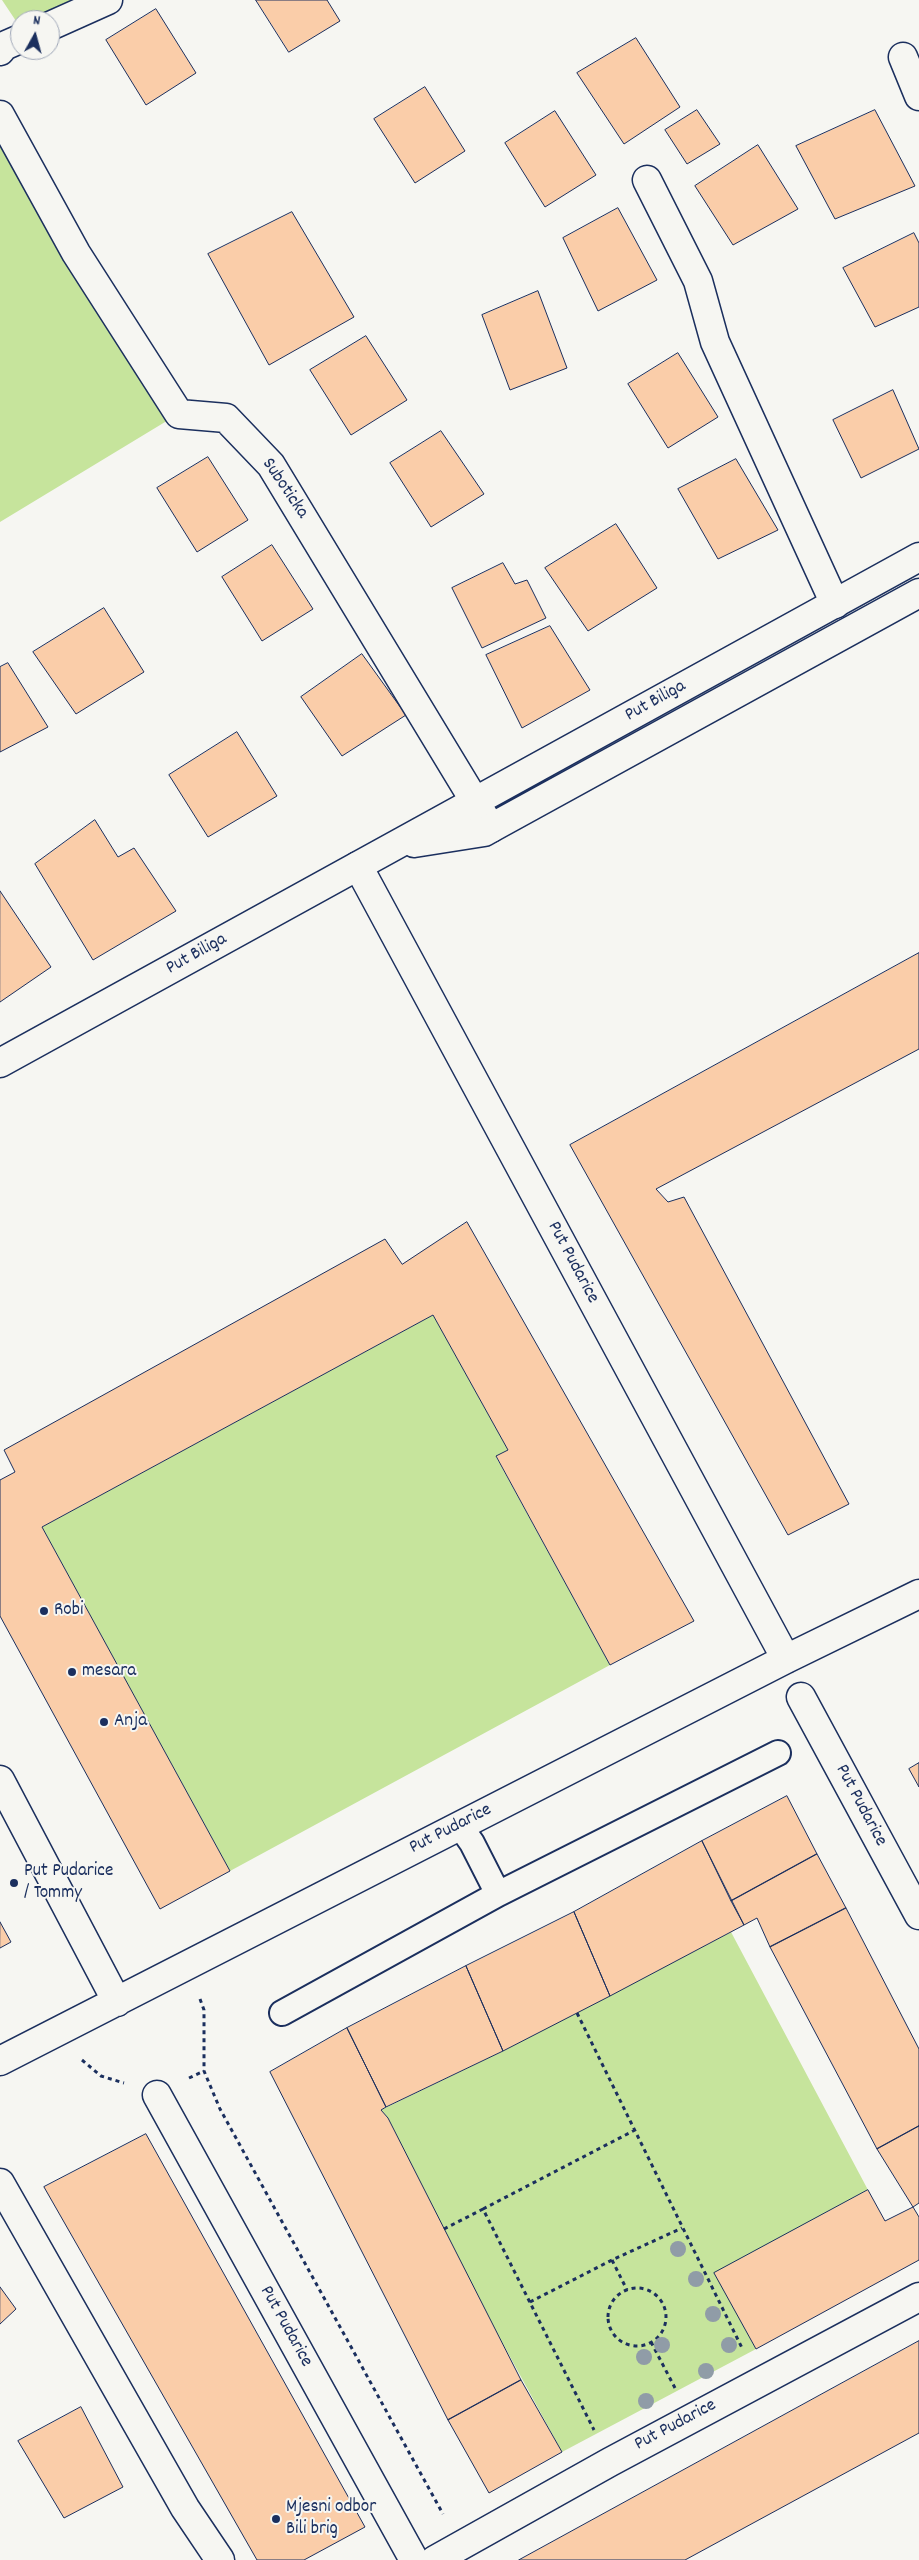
<!DOCTYPE html>
<html>
<head>
<meta charset="utf-8">
<style>
  body { margin:0 }
  #map { position:relative; width:919px; height:2560px; overflow:hidden; background:#f6f6f2; font-family:Dekko,sans-serif }
  canvas { display:block }
  .north { position:absolute; left:10px; top:10px; width:50px; height:50px; box-sizing:border-box; background:#f6f6f2; border:1px solid #9ea6b7; border-radius:50%; rotate:7deg; font-size:14px; font-weight:700; line-height:20px; text-align:center; color:#1b2f5e }
  .north::after { content:''; display:block; margin:auto; width:18px; height:22px; background:#1b2f5e; clip-path:polygon(50% 0,100% 100%,50% 72%,0 100%) }
</style>
</head>
<body>
<div id="map">
<canvas width="919" height="2560"></canvas>
<div class="north">N</div>
</div>
<script>
const ctx = document.querySelector('canvas').getContext('2d');
ctx.lineJoin = 'round';
function fill(path, color) { ctx.fillStyle = color; ctx.fill(path, 'evenodd'); }
function trace(path, color, width, dash) { ctx.strokeStyle = color; ctx.lineWidth = width; ctx.lineCap = dash ? 'butt' : 'round'; ctx.setLineDash(dash || []); ctx.stroke(path); }
function drawText(font, color, halo, rows, align = 'center') {
  ctx.font = font + ' Dekko,sans-serif'; ctx.lineWidth = 4; ctx.setLineDash([]); ctx.textBaseline = 'middle'; ctx.strokeStyle = halo; ctx.fillStyle = color; for (const [text, x, y, turn = 0] of rows) {
    ctx.save(); ctx.translate(x, y); ctx.rotate((+turn || 0) * Math.PI / 180); ctx.textAlign = isNaN(turn) ? turn : align; if (halo) ctx.strokeText(text, 0, 0); ctx.fillText(text, 0, 0); ctx.restore();
  }
}
fill(new Path2D(`
  M 2,0 L 108,0 L 50,20 L 20,20 L 20,27 Z
  M 0,115 L 170,419 L 0,522 Z
  M 433,1315 L 508,1450 L 496,1457 L 610,1665 L 230,1871 L 42,1527 Z
  M 731,1932 L 868,2190 L 715,2273 L 756,2349 L 562,2452 L 484,2309 L 388,2118 L 381,2110 L 503,2051 Z`), '#c6e49c');
const building = new Path2D(`
  M 256,0 L 327,0 L 340,21 L 289,52 Z
  M 156,9 L 196,73 L 146,105 L 106,40 Z
  M 636,38 L 680,107 L 624,144 L 577,73 Z
  M 425,87 L 465,151 L 415,183 L 374,119 Z
  M 697,110 L 720,144 L 687,164 L 665,130 Z
  M 875,110 L 915,186 L 835,219 L 796,146 Z
  M 555,111 L 596,175 L 545,207 L 505,143 Z
  M 758,145 L 798,209 L 733,245 L 695,186 Z
  M 618,208 L 657,280 L 598,311 L 563,238 Z
  M 292,212 L 354,317 L 269,365 L 208,254 Z
  M 914,233 L 919,243 L 919,307 L 875,327 L 843,268 Z
  M 538,291 L 567,368 L 510,390 L 482,315 Z
  M 366,336 L 407,400 L 351,435 L 310,370 Z
  M 678,353 L 718,417 L 668,448 L 628,384 Z
  M 893,390 L 919,449 L 861,478 L 833,420 Z
  M 441,431 L 484,494 L 431,527 L 390,463 Z
  M 208,457 L 248,520 L 197,552 L 157,488 Z
  M 736,459 L 778,530 L 718,559 L 678,489 Z
  M 616,524 L 657,588 L 588,631 L 545,568 Z
  M 272,545 L 313,609 L 262,641 L 222,577 Z
  M 503,563 L 515,584 L 527,580 L 546,618 L 482,648 L 452,588 Z
  M 104,608 L 144,672 L 76,714 L 33,652 Z
  M 550,626 L 590,690 L 522,728 L 486,655 Z
  M 362,654 L 406,715 L 342,756 L 301,697 Z
  M 8,663 L 48,727 L 0,752 L 0,667 Z
  M 237,732 L 277,796 L 208,837 L 169,775 Z
  M 95,820 L 118,857 L 134,848 L 176,911 L 93,960 L 35,864 Z
  M 0,891 L 51,967 L 0,1002 Z
  M 919,953 L 919,1049 L 656,1189 L 668,1202 L 684,1197 L 849,1504 L 788,1535 L 570,1145 Z
  M 467,1222 L 694,1621 L 610,1665 L 496,1456 L 508,1450 L 433,1315 L 42,1527 L 230,1871 L 160,1909 L 0,1616 L 0,1480 L 15,1472 L 4,1450 L 385,1239 L 402,1264 Z
  M 919,1763 L 919,1787 L 909,1769 Z
  M 787,1796 L 817,1854 L 731,1901 L 702,1841 Z
  M 702,1841 L 744,1925 L 610,1996 L 574,1912 Z
  M 817,1854 L 846,1908 L 770,1947 L 757,1918 L 744,1925 L 731,1901 Z
  M 846,1908 L 919,2049 L 919,2126 L 877,2149 L 770,1947 Z
  M 574,1912 L 610,1996 L 503,2051 L 466,1966 Z
  M 0,1922 L 11,1942 L 0,1948 Z
  M 466,1966 L 503,2051 L 386,2107 L 347,2028 Z
  M 347,2028 L 386,2107 L 381,2110 L 388,2118 L 521,2380 L 448,2420 L 270,2072 Z
  M 919,2126 L 919,2203 L 913,2207 L 877,2149 Z
  M 146,2134 L 365,2527 L 304,2560 L 257,2560 L 44,2187 Z
  M 868,2190 L 885,2221 L 913,2207 L 919,2217 L 919,2260 L 756,2349 L 714,2273 Z
  M 0,2287 L 16,2309 L 0,2324 Z
  M 919,2341 L 919,2433 L 685,2560 L 519,2560 Z
  M 521,2380 L 562,2452 L 489,2493 L 448,2420 Z
  M 81,2407 L 123,2487 L 64,2518 L 18,2441 Z`);
fill(building, '#facda9');
trace(building, '#1b2f5e', 1);
const service = new Path2D(`
  M 498,1894 L 778,1753
  M 282,2013 L 498,1894 L 472,1843 L 460,1826`);
const minor = new Path2D(`
  M 50,26 L 108,0
  M 0,51 L 4,46 L 20,39
  M 903,57 L 919,96
  M 0,115 L 76,253 L 179,414 L 226,418 L 271,465 L 491,828
  M 647,180 L 698,281 L 715,342 L 835,604
  M 358,866 L 786,1659
  M 801,1697 L 919,1915
  M 0,1780 L 117,2002
  M 0,2061 L 786,1659 L 919,1594
  M 157,2095 L 414,2560
  M 0,2183 L 185,2508 L 220,2560
  M 435,2560 L 610,2462 L 919,2297`);
const tertiary = new Path2D(`
  M 414,843 L 484,832 L 491,828 L 919,593
  M 0,1063 L 919,557`);
trace(service, '#1b2f5e', 28);
trace(minor, '#1b2f5e', 31);
trace(tertiary, '#1b2f5e', 31);
trace(new Path2D(`
  M 200,1999 L 204,2010 L 204,2071 L 220,2109 L 443,2514
  M 577,2013 L 743,2350
  M 82,2060 L 101,2076 L 124,2083
  M 189,2078 L 204,2071
  M 483,2209 L 635,2130
  M 444,2229 L 483,2209 L 594,2430
  M 612,2260 L 627,2290
  M608 2317a29 29 0 1 1 58 0a29 29 0 1 1-58 0Z
  M 530,2302 L 612,2260 L 682,2228
  M 651,2342 L 675,2388`), '#1b2f5e', 3, [4, 4]);
trace(service, '#f6f6f2', 24);
trace(minor, '#f6f6f2', 28);
trace(tertiary, '#f6f6f2', 28);
ctx.fillStyle = '#909ca7';
for (const [x, y] of [
  [678,2249],
  [696,2279],
  [713,2314],
  [662,2345],
  [729,2345],
  [644,2357],
  [706,2371],
  [646,2401]
]) { ctx.beginPath(); ctx.arc(x, y, 8, 0, 2 * Math.PI); ctx.fill(); }
for (const [x, y, r, color] of [
  [44,1611,5,"#1b2f5e"],
  [72,1672,5,"#1b2f5e"],
  [104,1722,5,"#1b2f5e"],
  [14,1883,5,"#1b2f5e"],
  [276,2519,5,"#1b2f5e"]
]) { const dot = new Path2D(); dot.arc(x, y, r, 0, 2 * Math.PI); ctx.fillStyle = color; ctx.fill(dot); trace(dot, '#f6f6f2', 2); }
drawText('19px', '#1b2f5e', '#f6f6f2', [
  ["Suboticka",284,489,56],
  ["Put Biliga",656,702,-29],
  ["Put Biliga",197,955,-29],
  ["Put Pudarice",572,1263,62],
  ["Put Pudarice",860,1806,62],
  ["Put Pudarice",451,1830,-27],
  ["Put Pudarice",285,2327,61],
  ["Put Pudarice",676,2426,-28]
]);
drawText('19px', '#1b2f5e', '#f6f6f2', [
  ["Robi",54,1611],
  ["mesara",82,1672],
  ["Anja",114,1722],
  ["Put Pudarice",24,1872],
  ["/ Tommy",24,1894],
  ["Mjesni odbor",286,2508],
  ["Bili brig",286,2530]
], 'left');
</script>
</body>
</html>
